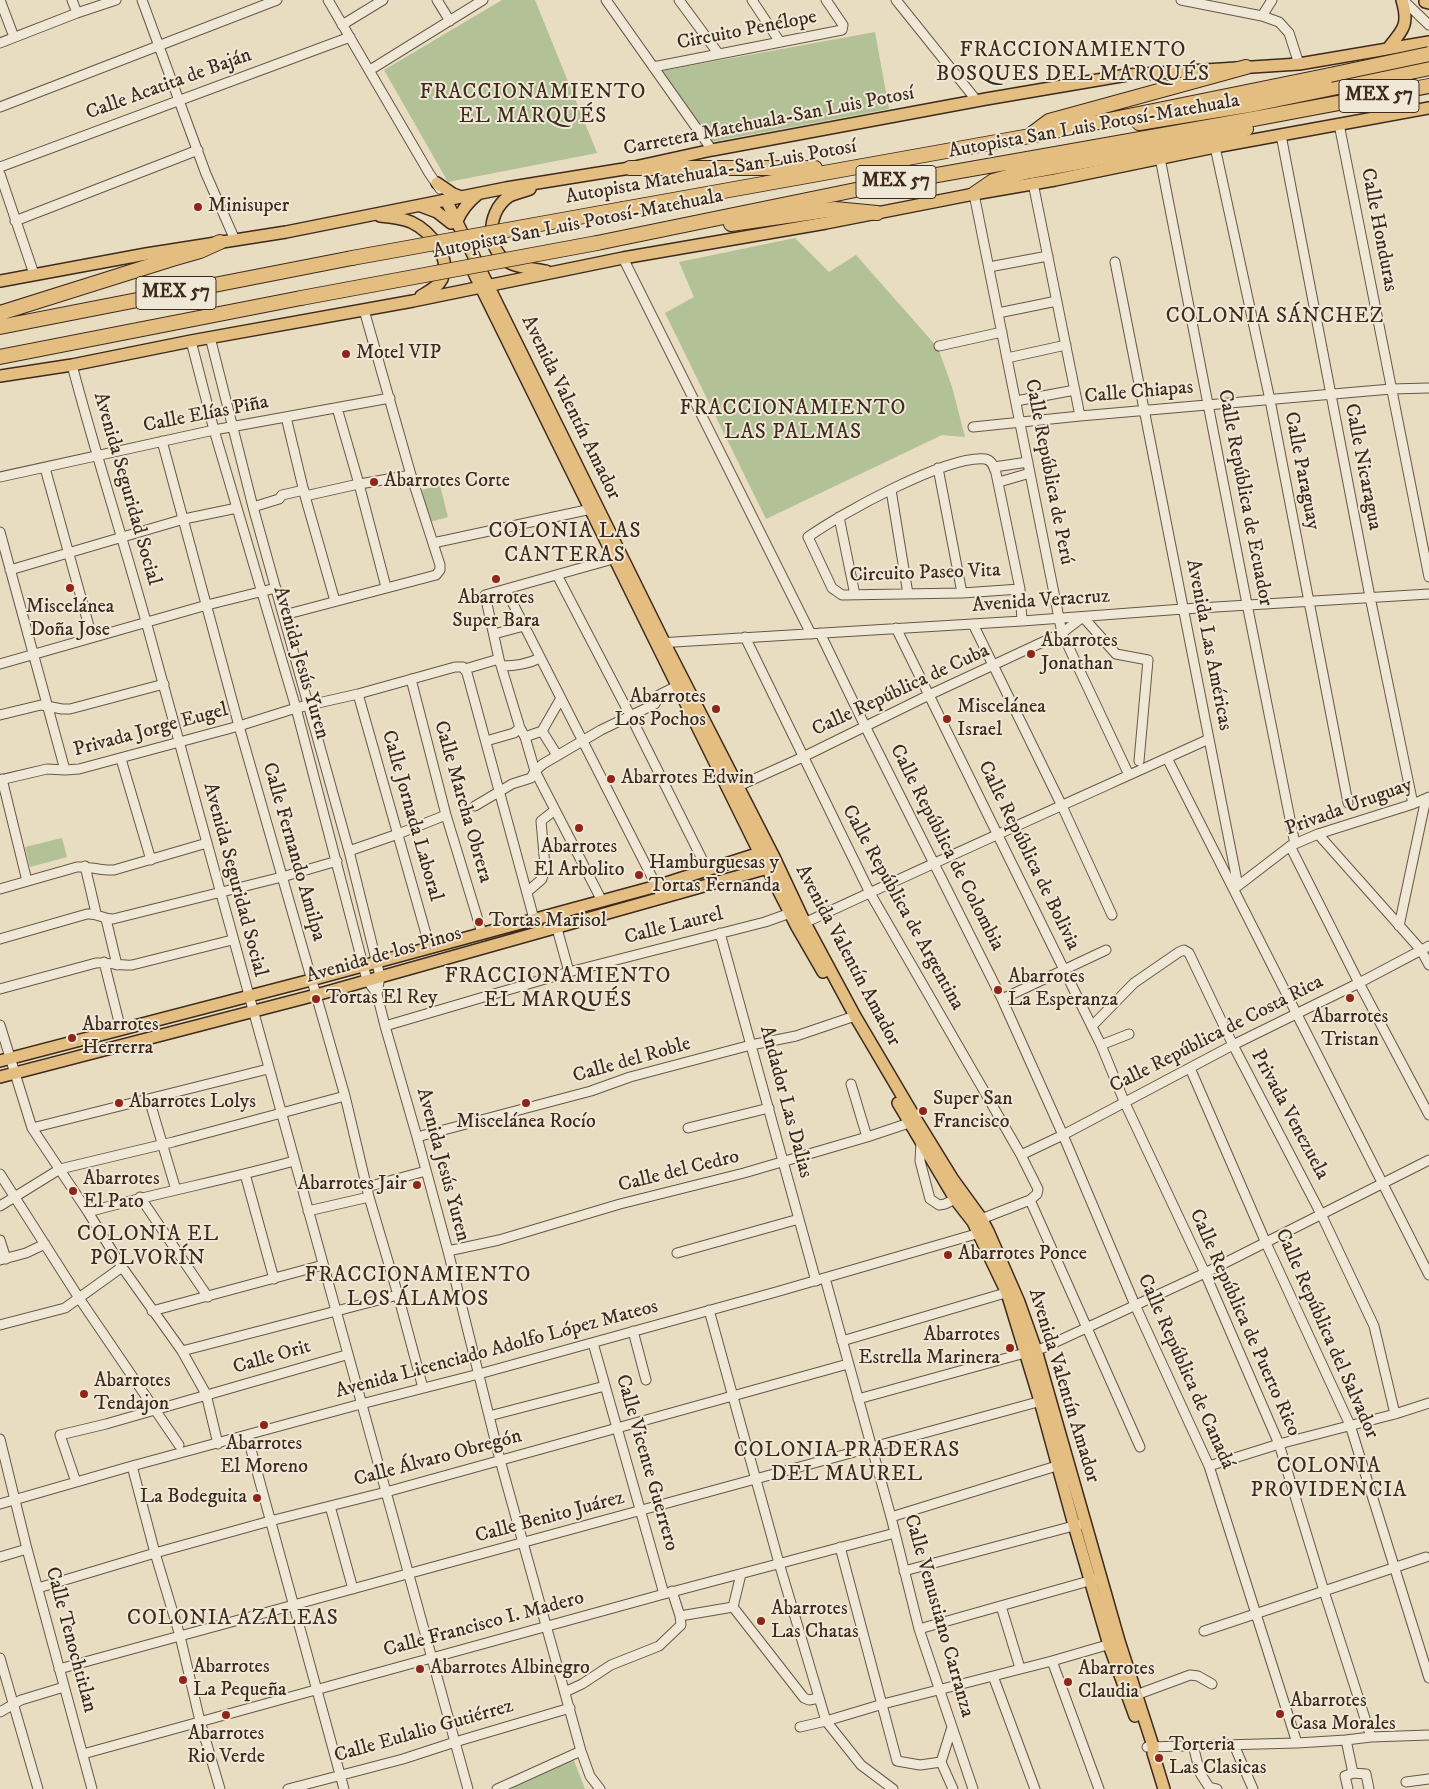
<!DOCTYPE html>
<html>
<head>
<meta charset="utf-8">
<style>
  body { margin:0 }
  canvas { display:block; background:#e8dcc1 }
</style>
</head>
<body>
<canvas width="1429" height="1789"></canvas>
<script>
const ctx = document.querySelector('canvas').getContext('2d');
ctx.lineJoin = 'round';
function fill(path, color) { ctx.fillStyle = color; ctx.fill(path, 'evenodd'); }
function trace(path, color, width, dash) { ctx.strokeStyle = color; ctx.lineWidth = width; ctx.lineCap = dash ? 'butt' : 'round'; ctx.setLineDash(dash || []); ctx.stroke(path); }
function drawText(font, color, halo, rows, align = 'center') {
  ctx.font = font + ' "IM FELL DW Pica",serif'; ctx.lineWidth = 4; ctx.setLineDash([]); ctx.textBaseline = 'middle'; ctx.strokeStyle = halo; ctx.fillStyle = color; for (const [text, x, y, turn = 0] of rows) {
    ctx.save(); ctx.translate(x, y); ctx.rotate((+turn || 0) * Math.PI / 180); ctx.textAlign = isNaN(turn) ? turn : align; if (halo) ctx.strokeText(text, 0, 0); ctx.fillText(text, 0, 0); ctx.restore();
  }
}
fill(new Path2D(`
  M 502,0 L 535,0 L 597,153 L 448,182 L 384,70 Z
  M 875,32 L 889,109 L 711,142 L 661,71 Z
  M 795,238 L 829,272 L 856,255 L 938,348 L 952,387 L 965,437 L 942,435 L 766,519 L 665,313 L 694,297 L 679,262 Z
  M 440,485 L 448,517 L 430,522 L 422,490 Z
  M 62,838 L 67,857 L 30,867 L 25,847 Z
  M 573,1758 L 585,1789 L 506,1789 Z`), '#b3c196');
const minor = new Path2D(`
  M 0,0 L 14,37
  M 72,0 L 77,13
  M 142,0 L 206,174 L 235,240
  M 328,0 L 429,173 L 440,189
  M 437,0 L 450,21
  M 606,0 L 712,150
  M 679,0 L 718,53
  M 752,0 L 780,42
  M 896,0 L 977,101
  M 1181,0 L 1262,16 L 1279,22 L 1289,33 L 1299,64
  M 1403,0 L 1429,25
  M 1262,16 L 1272,0
  M 342,25 L 383,0
  M 0,43 L 77,13 L 116,0
  M 653,67 L 842,30 L 843,25 L 826,0
  M 370,70 L 483,0
  M 0,107 L 277,0
  M 1339,124 L 1429,577
  M 1281,135 L 1370,597 L 1413,804
  M 1215,147 L 1270,400 L 1348,803
  M 1160,158 L 1247,604 L 1295,844
  M 0,167 L 350,37
  M 0,174 L 34,274
  M 1033,183 L 1080,416
  M 974,194 L 1062,633 L 1129,775
  M 15,221 L 198,150
  M 623,258 L 811,634
  M 1115,262 L 1238,886
  M 989,267 L 1048,256
  M 998,313 L 1057,301
  M 210,337 L 253,507 L 349,851 L 380,976 L 377,994
  M 191,341 L 214,430 L 296,708 L 367,980 L 377,994 L 385,1026 L 417,1137 L 448,1251 L 500,1460 L 581,1751 L 590,1776 L 600,1789
  M 939,346 L 1002,332
  M 1007,358 L 1066,345
  M 72,365 C 98,464 130,560 156,658 C 259,1035 363,1412 468,1789
  M 1016,401 L 1075,390
  M 337,408 L 359,484 L 386,587
  M 286,417 L 305,496 L 335,601
  M 973,427 L 1080,416 L 1391,389 L 1429,388
  M 162,441 L 239,726 L 345,1096 L 369,1197 L 398,1295 L 423,1388
  M 994,467 L 1028,462
  M 45,468 L 92,637
  M 938,468 L 962,593
  M 0,477 L 214,430 L 390,398
  M 999,482 L 1030,473
  M 891,490 L 908,594
  M 305,496 L 354,485 L 411,475
  M 253,507 L 279,499 L 282,495 L 304,490
  M 839,517 L 855,595
  M 0,532 L 65,770
  M 433,543 L 596,508
  M 10,570 L 184,519 L 237,508
  M 557,575 L 630,715 L 707,869
  M 1020,589 L 962,593 L 842,595 L 832,588 L 808,537 C 840,514 947,455 985,459 C 992,460 994,467 996,473 L 1020,589 L 1022,621
  M 506,590 L 659,891
  M 284,615 L 436,575 L 440,570 L 440,565 L 411,475 L 364,310
  M 973,624 L 1062,806 L 1112,915
  M 896,628 L 1101,1045 L 1124,1101 L 1205,1273 L 1279,1444 L 1324,1591 L 1371,1737
  M 820,633 L 865,726 L 1002,999 L 1063,1135 L 1135,1305 L 1209,1466 L 1297,1743
  M 494,634 L 524,626
  M 745,637 L 870,893 L 1021,1155 L 1038,1189 L 1037,1194 L 1030,1200 L 976,1221
  M 658,643 L 1022,621 L 1183,609 L 1429,594
  M 0,664 L 207,605 L 276,588
  M 502,666 C 516,666 528,664 540,658
  M 465,669 L 499,659
  M 411,679 L 446,815 L 482,933
  M 358,694 L 430,948
  M 0,715 L 41,705 L 62,709 L 70,709 L 164,684
  M 542,731 L 557,755
  M 525,737 L 542,731 L 561,698
  M 486,741 L 514,733 L 520,728
  M 1167,758 L 1429,1275
  M 121,759 L 151,860
  M 2,779 L 27,881
  M 0,780 L 47,769 L 65,770 L 79,769 L 239,726 L 296,708 L 358,694 L 455,667 L 463,667 L 467,673 L 534,919
  M 732,789 L 803,757 L 929,695 L 1062,633 L 1083,617 L 1116,654 L 1148,660 L 1139,761
  M 475,806 L 512,784 L 531,778 L 535,771 L 543,764 L 601,730 L 655,704 L 659,695 L 677,686
  M 1318,834 L 1421,950 L 1429,965
  M 1290,846 L 1359,983 L 1429,1115
  M 349,851 L 398,834 L 446,815
  M 85,866 L 96,913
  M 0,889 L 77,867 C 90,866 101,871 114,870 L 207,843
  M 1234,889 L 1290,846 L 1318,834 L 1413,804 L 1429,797
  M 527,892 L 542,879 L 545,866 L 541,821 L 555,810
  M 602,901 L 535,771 L 525,737 L 520,728 L 499,659 L 485,595 L 620,557
  M 553,914 L 569,972
  M 106,919 L 117,965
  M 800,925 C 935,862 1072,801 1209,739
  M 1399,926 L 1425,803
  M 720,933 L 816,1281
  M 0,939 L 87,914 C 98,913 102,919 113,919 L 282,877 L 337,861
  M 104,962 L 121,1030
  M 0,989 L 96,963 C 108,962 120,966 132,965 L 232,940
  M 1002,999 L 1106,950
  M 0,1025 L 32,1128 L 88,1212 L 122,1267 L 182,1351 L 206,1394 L 218,1444
  M 385,1026 L 569,972 L 765,922 L 796,911
  M 1092,1026 L 1134,983 L 1179,952 L 1184,950 L 1189,953 L 1233,1045 L 1321,1214 L 1374,1326 L 1395,1414
  M 1101,1045 L 1129,1034
  M 1190,1068 L 1266,1243 L 1350,1425 L 1429,1678
  M 851,1084 L 867,1137
  M 149,1099 L 176,1190
  M 32,1128 L 268,1069
  M 688,1128 L 769,1108
  M 417,1137 L 591,1091 L 630,1077 L 751,1045 L 796,1036 L 855,1016
  M 921,1142 L 920,1161 L 930,1199 L 939,1205 L 945,1204 L 955,1199
  M 1021,1155 L 1063,1135 L 1233,1045 L 1359,983 L 1429,946
  M 0,1174 L 79,1298 L 179,1445
  M 245,1174 L 274,1279
  M 367,1187 L 426,1171
  M 140,1197 L 208,1297
  M 1030,1200 L 1140,1447
  M 0,1206 L 60,1169 L 173,1142 L 345,1096
  M 308,1211 L 369,1197
  M 88,1212 C 156,1193 226,1180 294,1161
  M 0,1240 L 6,1259
  M 448,1251 L 499,1240 L 620,1204 L 744,1173 L 867,1137 L 915,1121
  M 677,1253 L 799,1219
  M 0,1260 L 26,1253 L 45,1244
  M 825,1278 L 891,1517 L 919,1629 L 973,1789
  M 709,1310 L 779,1563 L 826,1721 L 861,1765 L 893,1789
  M 152,1311 L 323,1265
  M 0,1325 L 65,1308 L 122,1267
  M 633,1331 L 646,1380
  M 842,1341 L 1012,1291
  M 593,1343 L 664,1594
  M 182,1351 L 398,1295
  M 858,1399 L 1043,1348 L 1205,1273 L 1429,1160
  M 489,1416 L 605,1386
  M 247,1435 L 344,1789
  M 0,1439 L 27,1549 L 92,1789
  M 132,1466 L 155,1553 L 180,1636 L 200,1721 L 220,1789
  M 1209,1466 L 1279,1444 L 1395,1414 L 1429,1403
  M 76,1482 L 60,1435 L 106,1424 L 346,1355
  M 0,1504 L 132,1466 L 361,1404 L 479,1374 L 776,1292 L 983,1232
  M 330,1506 L 353,1589
  M 891,1517 L 1063,1464
  M 840,1547 L 897,1761 L 920,1765 L 941,1762
  M 0,1557 L 27,1549
  M 904,1571 L 1081,1524
  M 38,1588 L 155,1553 L 270,1521 L 386,1492 L 848,1364
  M 1001,1606 L 1020,1668
  M 733,1607 L 804,1698 L 809,1700 L 819,1698
  M 733,1607 L 741,1574
  M 680,1616 L 733,1607
  M 919,1629 L 1096,1579
  M 1204,1631 L 1426,1557
  M 0,1658 L 38,1789
  M 1052,1661 L 1099,1789
  M 59,1669 L 1045,1400
  M 993,1676 L 1035,1789
  M 565,1692 L 582,1684 L 611,1665 L 659,1646 L 681,1625 L 680,1616 L 672,1591
  M 1136,1695 L 1190,1675 L 1198,1676 L 1212,1684
  M 0,1712 L 21,1700 L 64,1687
  M 800,1727 L 826,1721 L 883,1704 L 1052,1661 L 1114,1643
  M 952,1727 L 941,1762 L 953,1789
  M 1346,1740 L 1353,1773
  M 1193,1745 L 1200,1773 L 1209,1787 L 1217,1789
  M 1234,1745 L 1253,1789
  M 1147,1747 L 1297,1743 L 1346,1740 L 1371,1737 L 1429,1735
  M 83,1754 L 664,1594 L 895,1533
  M 1406,1782 L 1429,1779
  M 288,1789 L 403,1759 L 455,1742 L 570,1708
  M 497,1789 L 581,1751
  M 1348,1789 L 1345,1776 L 1353,1773 L 1366,1774 L 1369,1789`);
const major = new Path2D(`
  M 1425,2 L 1429,3
  M 1389,47 C 1404,29 1409,24 1402,0
  M 437,183 L 453,194 L 461,197
  M 530,189 C 523,192 514,193 508,197 C 486,213 485,253 512,264 C 522,268 536,269 546,271
  M 446,200 L 664,642 L 774,857 L 805,923 L 855,1016 L 917,1121 L 952,1178 L 981,1218 L 988,1231 L 1019,1302 L 1036,1350 L 1119,1641 L 1153,1746 L 1153,1753 L 1164,1789
  M 421,206 L 437,212 L 451,223 L 457,221 C 462,209 468,202 478,194
  M 380,216 C 391,217 401,218 411,222 C 430,231 452,257 442,279 C 438,287 429,291 421,296
  M 473,271 L 760,854 L 797,927 L 823,972
  M 0,281 L 146,254 L 286,232 L 506,188 L 630,168 L 712,150 L 986,99 L 1127,75 L 1299,64 L 1429,42
  M 0,376 L 72,365 L 191,341 L 413,301 L 623,258 L 826,223 L 974,194 L 1055,180 L 1215,147 L 1429,108
  M 0,1061 L 311,980 L 657,886 L 766,851
  M 0,1077 L 316,995 L 775,866
  M 898,1103 L 955,1199 L 973,1222 L 1007,1293 L 1040,1401 L 1074,1525 L 1109,1645 L 1135,1716`);
const highway = new Path2D(`
  M 1139,123 L 1255,104 L 1429,68
  M 1033,133 L 1049,121 L 1246,67
  M 630,168 L 815,168
  M 974,194 L 993,181 L 1025,172 L 1204,139 L 1246,129
  M 623,209 L 1030,136 L 1330,75
  M 731,224 L 835,209 L 877,213
  M 597,243 L 875,186 L 1253,119 L 1429,86
  M 0,313 L 172,259 L 200,251 L 220,242
  M 0,327 L 352,258
  M 0,357 L 301,298`);
trace(minor, '#685646', 11);
trace(major, '#3e2a1d', 14);
trace(highway, '#3e2a1d', 16);
trace(minor, '#f0e8d7', 9);
trace(major, '#e4be80', 11);
trace(highway, '#e4be80', 14);
const highwayBridge = new Path2D(`
  M 1330,75 L 1429,54
  M 352,258 L 623,209
  M 301,298 L 597,243`);
trace(highwayBridge, '#3e2a1d', 16, []);
trace(highwayBridge, '#e4be80', 14);
for (const [x, y, r, color] of [
  [198,207,5,"#8f2418"],
  [346,354,5,"#8f2418"],
  [374,482,5,"#8f2418"],
  [496,579,5,"#8f2418"],
  [70,588,5,"#8f2418"],
  [1031,654,5,"#8f2418"],
  [716,709,5,"#8f2418"],
  [947,719,5,"#8f2418"],
  [611,779,5,"#8f2418"],
  [579,828,5,"#8f2418"],
  [639,875,5,"#8f2418"],
  [479,922,5,"#8f2418"],
  [998,990,5,"#8f2418"],
  [1350,998,5,"#8f2418"],
  [316,999,5,"#8f2418"],
  [72,1038,5,"#8f2418"],
  [119,1103,5,"#8f2418"],
  [526,1103,5,"#8f2418"],
  [923,1111,5,"#8f2418"],
  [417,1185,5,"#8f2418"],
  [73,1191,5,"#8f2418"],
  [948,1255,5,"#8f2418"],
  [1010,1348,5,"#8f2418"],
  [84,1394,5,"#8f2418"],
  [264,1425,5,"#8f2418"],
  [257,1498,5,"#8f2418"],
  [761,1621,5,"#8f2418"],
  [420,1669,5,"#8f2418"],
  [183,1680,5,"#8f2418"],
  [1068,1682,5,"#8f2418"],
  [1280,1714,5,"#8f2418"],
  [226,1715,5,"#8f2418"],
  [1159,1758,5,"#8f2418"]
]) { const dot = new Path2D(); dot.arc(x, y, r, 0, 2 * Math.PI); ctx.fillStyle = color; ctx.fill(dot); trace(dot, '#f0e8d7', 2); }
for (const [x, y, w] of [
  [1379,96,80],
  [896,182,80],
  [176,293,80]
]) { const box = new Path2D(); box.roundRect(x - w / 2, y - 16.5, w, 33, 4); ctx.fillStyle = '#f0e8d7'; ctx.fill(box); trace(box, '#3e2a1d', 1); }
drawText('bold 19px', '#3e2a1d', null, [
  ["MEX 57",1379,96],
  ["MEX 57",896,182],
  ["MEX 57",176,293]
]);
drawText('20px', '#3e2a1d', '#f0e8d7', [
  ["Circuito Penélope",747,31,-11],
  ["Calle Acatita de Baján",169,85,-20],
  ["Carretera Matehuala-San Luis Potosí",769,122,-11],
  ["Autopista San Luis Potosí-Matehuala",1094,127,-10],
  ["Autopista Matehuala-San Luis Potosí",711,173,-10],
  ["Autopista San Luis Potosí-Matehuala",578,225,-11],
  ["Calle Honduras",1378,230,79],
  ["Calle Chiapas",1139,393,-5],
  ["Avenida Valentín Amador",570,408,64],
  ["Calle Elías Piña",206,415,-11],
  ["Calle Nicaragua",1362,467,79],
  ["Calle Paraguay",1301,471,79],
  ["Calle República de Perú",1048,472,79],
  ["Avenida Seguridad Social",126,489,74],
  ["Calle República de Ecuador",1244,498,79],
  ["Circuito Paseo Vita",925,574,-2],
  ["Avenida Veracruz",1041,602,-4],
  ["Avenida Las Américas",1208,645,79],
  ["Avenida Jesús Yuren",300,663,74],
  ["Calle República de Cuba",901,691,-25],
  ["Privada Jorge Eugel",151,731,-15],
  ["Calle Marcha Obrera",462,802,74],
  ["Privada Uruguay",1349,808,-20],
  ["Calle Jornada Laboral",411,816,74],
  ["Calle República de Colombia",946,848,63],
  ["Calle Fernando Amilpa",293,852,74],
  ["Calle República de Bolivia",1028,856,64],
  ["Avenida Seguridad Social",234,880,75],
  ["Calle República de Argentina",902,908,61],
  ["Calle Laurel",674,927,-14],
  ["Avenida de los Pinos",384,956,-16],
  ["Avenida Valentín Amador",847,956,62],
  ["Calle República de Costa Rica",1217,1035,-27],
  ["Calle del Roble",632,1061,-16],
  ["Andador Las Dalias",785,1102,75],
  ["Privada Venezuela",1289,1115,62],
  ["Avenida Jesús Yuren",442,1165,75],
  ["Calle del Cedro",679,1172,-14],
  ["Calle República de Puerto Rico",1244,1323,66],
  ["Calle República del Salvador",1326,1334,66],
  ["Avenida Licenciado Adolfo López Mateos",497,1350,-15],
  ["Calle Orit",272,1358,-16],
  ["Calle República de Canadá",1185,1372,66],
  ["Avenida Valentín Amador",1063,1386,73],
  ["Calle Álvaro Obregón",438,1459,-15],
  ["Calle Vicente Guerrero",646,1463,74],
  ["Calle Benito Juárez",550,1518,-15],
  ["Calle Venustiano Carranza",938,1616,74],
  ["Calle Francisco I. Madero",484,1625,-15],
  ["Calle Tenochtitlan",70,1640,75],
  ["Calle Eulalio Gutiérrez",424,1732,-16]
]);
drawText('20px', '#3e2a1d', '#f0e8d7', [
  ["Minisuper",208,207],
  ["Motel VIP",356,354],
  ["Abarrotes Corte",384,482],
  ["Abarrotes",496,599,"center"],
  ["Super Bara",496,622,"center"],
  ["Miscelánea",70,608,"center"],
  ["Doña Jose",70,631,"center"],
  ["Abarrotes",1041,642],
  ["Jonathan",1041,665],
  ["Abarrotes",706,698,"right"],
  ["Los Pochos",706,721,"right"],
  ["Miscelánea",957,708],
  ["Israel",957,731],
  ["Abarrotes Edwin",621,779],
  ["Abarrotes",579,848,"center"],
  ["El Arbolito",579,871,"center"],
  ["Hamburguesas y",649,864],
  ["Tortas Fernanda",649,887],
  ["Tortas Marisol",489,922],
  ["Abarrotes",1008,978],
  ["La Esperanza",1008,1001],
  ["Tortas El Rey",326,999],
  ["Abarrotes",1350,1018,"center"],
  ["Tristan",1350,1041,"center"],
  ["Abarrotes",82,1026],
  ["Herrerra",82,1049],
  ["Super San",933,1100],
  ["Francisco",933,1123],
  ["Abarrotes Lolys",129,1103],
  ["Miscelánea Rocío",526,1123,"center"],
  ["Abarrotes",83,1180],
  ["El Pato",83,1203],
  ["Abarrotes Jair",407,1185,"right"],
  ["Abarrotes Ponce",958,1255],
  ["Abarrotes",1000,1336,"right"],
  ["Estrella Marinera",1000,1359,"right"],
  ["Abarrotes",94,1382],
  ["Tendajon",94,1405],
  ["Abarrotes",264,1445,"center"],
  ["El Moreno",264,1468,"center"],
  ["La Bodeguita",247,1498,"right"],
  ["Abarrotes",771,1610],
  ["Las Chatas",771,1633],
  ["Abarrotes",193,1668],
  ["La Pequeña",193,1691],
  ["Abarrotes Albinegro",430,1669],
  ["Abarrotes",1078,1670],
  ["Claudia",1078,1693],
  ["Abarrotes",1290,1702],
  ["Casa Morales",1290,1725],
  ["Abarrotes",226,1735,"center"],
  ["Rio Verde",226,1758,"center"],
  ["Torteria",1169,1746],
  ["Las Clasicas",1169,1769]
], 'left');
ctx.letterSpacing = '1px';
drawText('21px', '#3e2a1d', '#f0e8d7', [
  ["FRACCIONAMIENTO",1073,52],
  ["BOSQUES DEL MARQUÉS",1073,76],
  ["FRACCIONAMIENTO",533,94],
  ["EL MARQUÉS",533,118],
  ["COLONIA SÁNCHEZ",1275,318],
  ["FRACCIONAMIENTO",793,410],
  ["LAS PALMAS",793,434],
  ["COLONIA LAS",565,533],
  ["CANTERAS",565,557],
  ["FRACCIONAMIENTO",558,978],
  ["EL MARQUÉS",558,1002],
  ["COLONIA EL",148,1236],
  ["POLVORÍN",148,1260],
  ["FRACCIONAMIENTO",418,1277],
  ["LOS ÁLAMOS",418,1301],
  ["COLONIA PRADERAS",847,1452],
  ["DEL MAUREL",847,1476],
  ["COLONIA",1329,1468],
  ["PROVIDENCIA",1329,1492],
  ["COLONIA AZALEAS",233,1620]
]);
ctx.letterSpacing = '0px';
</script>
</body>
</html>
